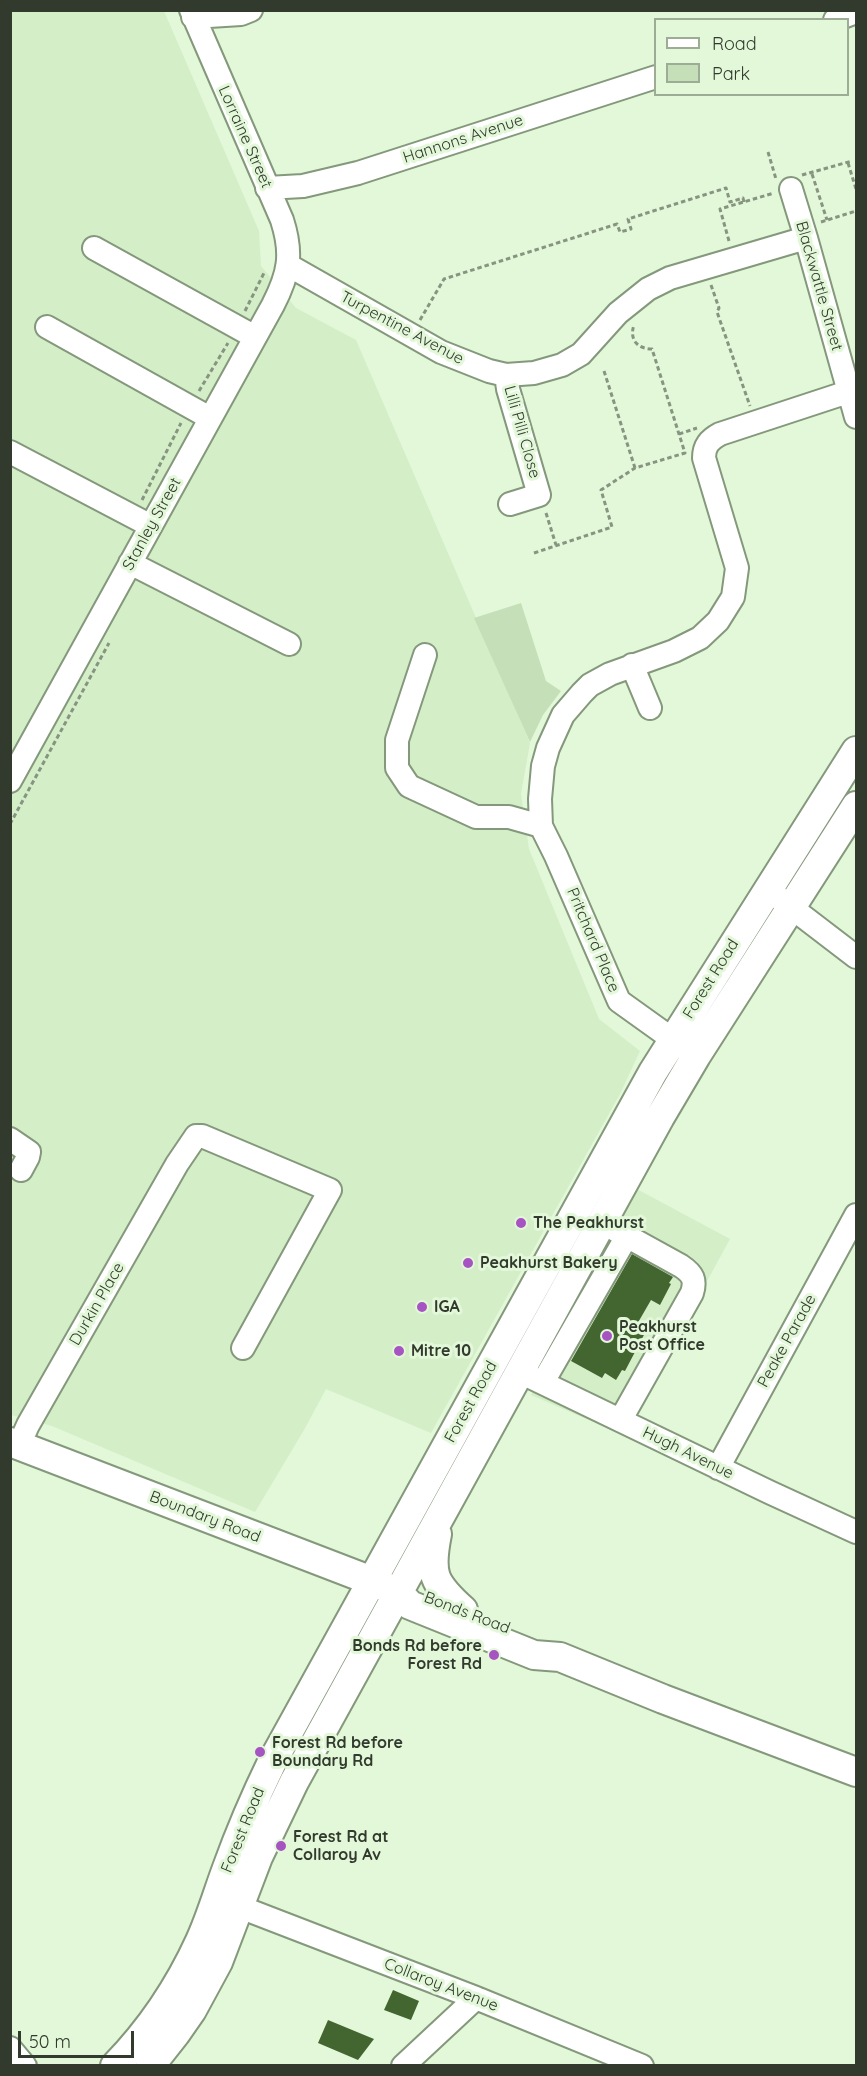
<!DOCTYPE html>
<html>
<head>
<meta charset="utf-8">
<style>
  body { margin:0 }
  #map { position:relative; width:867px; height:2076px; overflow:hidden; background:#e2f8d9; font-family:Quicksand,sans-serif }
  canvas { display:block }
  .frame { position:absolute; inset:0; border:12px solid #323a2e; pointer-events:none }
  .legend { position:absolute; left:654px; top:18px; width:195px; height:78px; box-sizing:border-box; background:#e2f8d9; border:2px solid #9cac95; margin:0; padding:8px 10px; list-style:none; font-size:18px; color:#323a2e }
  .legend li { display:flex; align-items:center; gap:12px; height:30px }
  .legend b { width:30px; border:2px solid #9cac95 }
  .scale { position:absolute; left:18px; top:2031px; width:116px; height:27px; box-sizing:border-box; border:3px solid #323a2e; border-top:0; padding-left:8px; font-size:18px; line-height:21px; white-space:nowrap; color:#323a2e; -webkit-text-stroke:4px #e2f8d9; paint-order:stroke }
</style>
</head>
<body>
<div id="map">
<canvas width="867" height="2076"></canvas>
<div class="frame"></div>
<ul class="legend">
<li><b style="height:8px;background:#fff"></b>Road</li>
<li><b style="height:16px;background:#c5e0b9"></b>Park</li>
</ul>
<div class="scale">50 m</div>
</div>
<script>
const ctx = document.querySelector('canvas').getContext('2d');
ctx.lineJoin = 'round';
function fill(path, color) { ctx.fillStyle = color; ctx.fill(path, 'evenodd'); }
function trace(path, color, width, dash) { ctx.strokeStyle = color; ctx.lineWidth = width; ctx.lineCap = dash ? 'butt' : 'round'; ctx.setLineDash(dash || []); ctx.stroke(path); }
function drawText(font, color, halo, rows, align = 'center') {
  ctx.font = font + ' Quicksand,sans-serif'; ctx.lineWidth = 6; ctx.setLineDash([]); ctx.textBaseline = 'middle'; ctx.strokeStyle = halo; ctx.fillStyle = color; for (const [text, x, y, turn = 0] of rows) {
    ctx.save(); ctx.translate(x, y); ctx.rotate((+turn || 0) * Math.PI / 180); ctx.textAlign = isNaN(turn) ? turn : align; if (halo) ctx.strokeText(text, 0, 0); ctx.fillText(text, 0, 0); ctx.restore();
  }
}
fill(new Path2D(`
  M 10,11 L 164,11 L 259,231 L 261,266 L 296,308 L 356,340 L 530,743 L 521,794 L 529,849 L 599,1019 L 640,1051 L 620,1094 L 431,1433 L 326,1389 L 304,1430 L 255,1512 L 52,1426 L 11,1415 Z
  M 633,1187 L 730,1239 L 623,1435 L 531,1395 Z`), '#d4eec8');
fill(new Path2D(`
  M 521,603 L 546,681 L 561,691 L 543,715 L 530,742 L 474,618 Z`), '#c5e0b9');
fill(new Path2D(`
  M 632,1254 L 673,1277 L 669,1283 L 671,1284 L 660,1305 L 651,1300 L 636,1326 L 646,1331 L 625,1371 L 622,1370 L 616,1380 L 605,1373 L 602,1378 L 571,1361 Z
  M 393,1990 L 419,2001 L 411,2020 L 384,2010 Z
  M 328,2020 L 374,2039 L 358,2060 L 318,2043 Z`), '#436631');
const minor = new Path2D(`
  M 193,17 L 241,14 L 251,10
  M 835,20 L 856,12
  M 267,188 L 303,186 L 358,173 L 656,77
  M 791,189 L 806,238 L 856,417
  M 94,248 L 255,337
  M 288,265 L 441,352 L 489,371 L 506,375 L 534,373 L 562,365 L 581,354 L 618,313 L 648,289 L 670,278 L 806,238
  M 47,327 L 210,418
  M 506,375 L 508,389 L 539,495 L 510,504
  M 10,452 L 151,526
  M 130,563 L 289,644
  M 425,655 L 397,740 L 397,768 L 409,786 L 476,817 L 509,817 L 541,826
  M 632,665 L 650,708
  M 10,781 L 273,305 C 289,274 293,254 282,220 L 191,10
  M 779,898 L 856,957
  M 686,1049 L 619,1001 L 556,856 L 541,826 L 540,799 L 543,766 L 548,748 L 563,715 L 582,693 L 590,685 L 610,674 L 674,651 L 700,638 L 718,621 L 733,597 L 737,568 L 704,458 C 704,446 709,440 720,434 L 848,392
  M 10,1139 L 29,1152 L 28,1157 L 21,1170
  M 603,1223 L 681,1266 C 693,1274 696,1280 692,1293 L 621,1419
  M 520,1372 L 769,1492 L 856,1532
  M 543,1382 L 627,1236
  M 19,1445 L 28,1425 L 177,1164 L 196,1136 L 202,1136 L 330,1190 L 243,1348
  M 718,1468 L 856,1215
  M 240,1907 L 476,1998 L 642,2066
  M 10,2048 L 25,2066
  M 403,2066 L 476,1998`);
const major = new Path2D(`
  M 10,1442 L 372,1581 L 399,1593 L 410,1605 L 534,1655 L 560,1657 L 663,1699 L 856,1772
  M 437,1534 C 429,1574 433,1583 463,1610
  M 115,2066 C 151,2029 179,1987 200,1941 C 211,1917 218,1892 227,1868 C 240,1832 255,1797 272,1762 L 653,1072 L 856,751
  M 150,2066 L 176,2033 L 192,2010 L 218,1962 L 258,1857 L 294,1782 L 660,1117 L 696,1056 L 856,806`);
trace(minor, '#84987b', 26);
trace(major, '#84987b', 32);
trace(new Path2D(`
  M 768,152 L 776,179
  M 848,163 L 856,189
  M 812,174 L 827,220
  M 802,175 L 852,161
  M 821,222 L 856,211
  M 729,241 L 720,209 L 774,193
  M 711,285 L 719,308 L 717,312 L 750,406
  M 245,311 L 265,271
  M 420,320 L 444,279 L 617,224 L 620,232 L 631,229 L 628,219 L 726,188 L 730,202 L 743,198 L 744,202
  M 604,371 L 635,468
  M 199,391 L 228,343
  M 679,434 L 697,428
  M 142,500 L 181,423
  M 546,513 L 556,545
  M 534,553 L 612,527 L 601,490 L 635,468 L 685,453 L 652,349 C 637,349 629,339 634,325
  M 10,824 L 109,643`), '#879580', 3, [4.5, 3]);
trace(minor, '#fff', 22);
trace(major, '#fff', 28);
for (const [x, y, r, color] of [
  [521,1223,6,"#a754c3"],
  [468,1263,6,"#a754c3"],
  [422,1307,6,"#a754c3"],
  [607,1336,6,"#a754c3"],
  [399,1351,6,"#a754c3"],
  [494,1655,6,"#a754c3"],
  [260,1752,6,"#a754c3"],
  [281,1846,6,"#a754c3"]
]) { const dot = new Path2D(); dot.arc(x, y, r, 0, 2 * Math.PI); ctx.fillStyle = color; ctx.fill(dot); trace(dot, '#e2f8d9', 2); }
drawText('16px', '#323a2e', '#e2f8d9', [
  ["Lorraine Street",245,137,66],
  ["Hannons Avenue",463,139,-18],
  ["Blackwattle Street",819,286,74],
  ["Turpentine Avenue",402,328,28],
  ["Lilli Pilli Close",522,432,74],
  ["Stanley Street",152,524,-61],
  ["Pritchard Place",593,940,67],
  ["Forest Road",711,979,-58],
  ["Durkin Place",97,1304,-60],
  ["Peake Parade",787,1341,-61],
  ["Forest Road",471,1402,-61],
  ["Hugh Avenue",688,1453,26],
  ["Boundary Road",205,1517,21],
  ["Bonds Road",467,1613,21],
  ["Forest Road",243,1830,-68],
  ["Collaroy Avenue",441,1985,21]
]);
drawText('bold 16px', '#323a2e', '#e2f8d9', [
  ["The Peakhurst",533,1223],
  ["Peakhurst Bakery",480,1263],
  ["IGA",434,1307],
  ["Peakhurst",619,1327],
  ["Post Office",619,1345],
  ["Mitre 10",411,1351],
  ["Bonds Rd before",482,1646,"right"],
  ["Forest Rd",482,1664,"right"],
  ["Forest Rd before",272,1743],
  ["Boundary Rd",272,1761],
  ["Forest Rd at",293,1837],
  ["Collaroy Av",293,1855]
], 'left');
</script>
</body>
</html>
